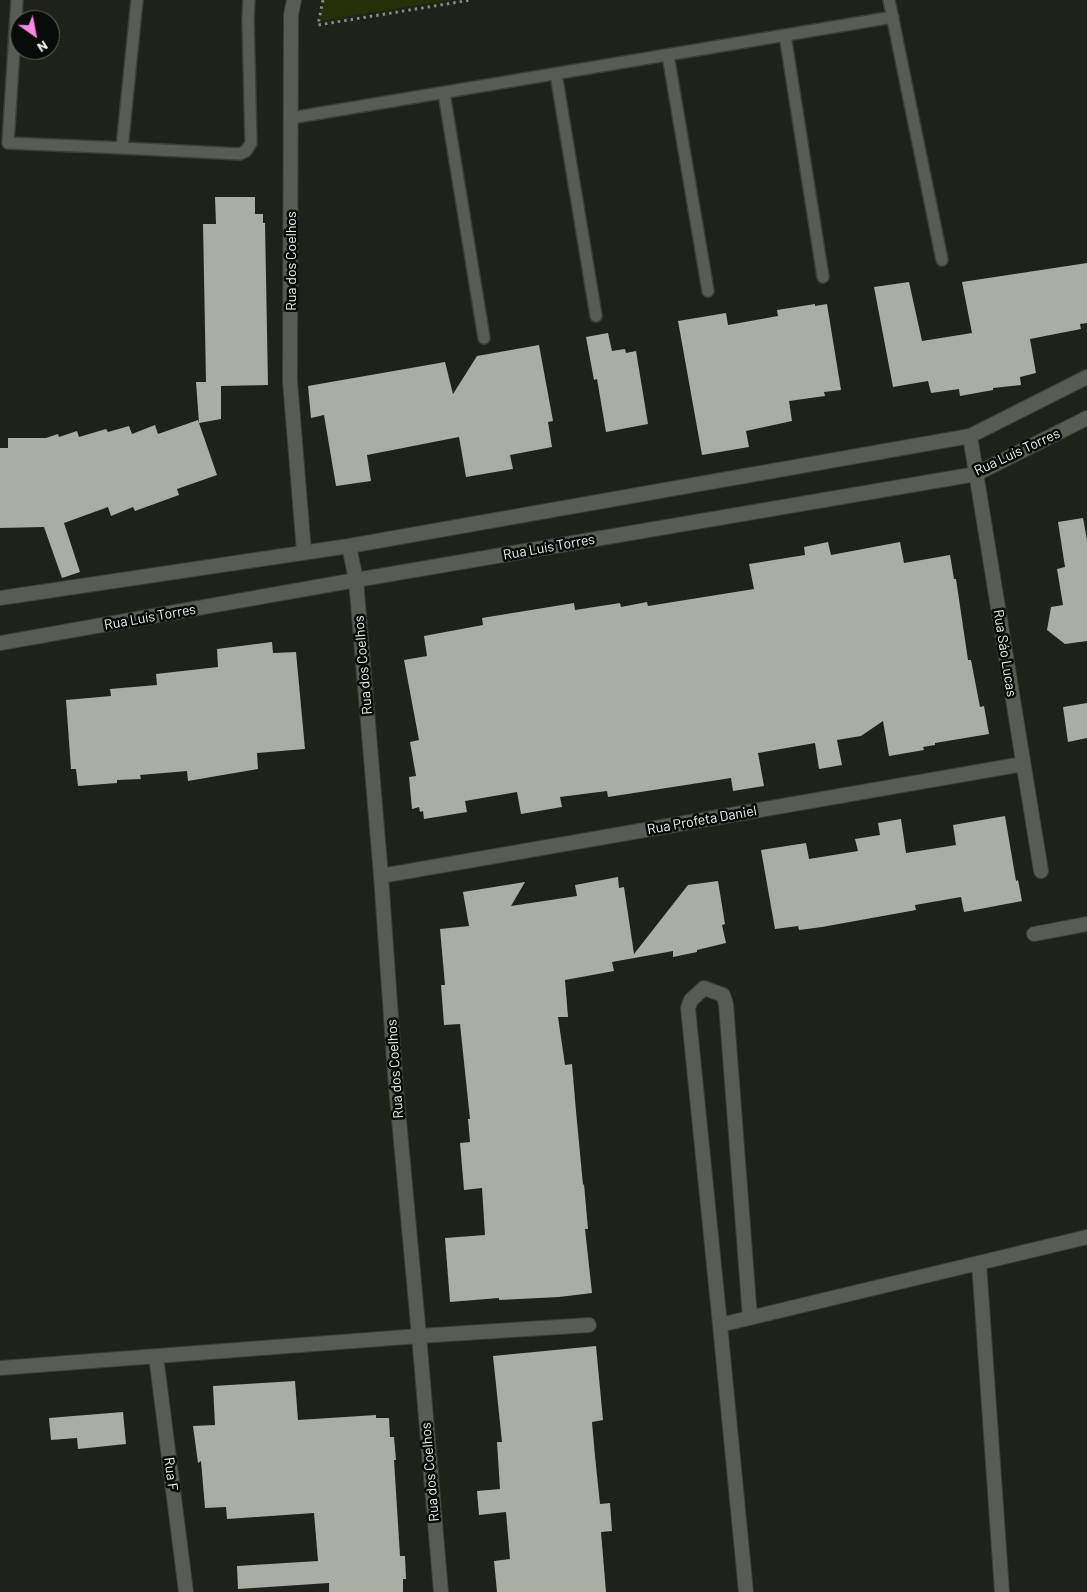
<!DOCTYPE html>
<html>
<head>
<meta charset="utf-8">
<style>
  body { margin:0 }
  #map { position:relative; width:1087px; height:1592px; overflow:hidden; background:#1f221a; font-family:Barlow,sans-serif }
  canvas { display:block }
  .north { position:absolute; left:10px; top:10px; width:50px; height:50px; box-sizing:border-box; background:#090b08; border:1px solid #656763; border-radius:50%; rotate:147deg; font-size:14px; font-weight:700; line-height:20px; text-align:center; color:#eff1ec }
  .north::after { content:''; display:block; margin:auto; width:18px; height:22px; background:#fb87e6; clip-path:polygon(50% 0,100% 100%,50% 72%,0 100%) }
</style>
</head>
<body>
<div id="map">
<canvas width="1087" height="1592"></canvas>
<div class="north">N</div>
</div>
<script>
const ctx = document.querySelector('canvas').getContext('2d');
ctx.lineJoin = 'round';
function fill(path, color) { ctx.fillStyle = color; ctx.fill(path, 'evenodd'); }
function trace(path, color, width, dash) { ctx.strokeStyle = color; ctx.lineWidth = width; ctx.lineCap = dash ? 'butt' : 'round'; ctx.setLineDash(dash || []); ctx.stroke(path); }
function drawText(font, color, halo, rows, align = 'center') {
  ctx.font = font + ' Barlow,sans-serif'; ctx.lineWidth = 5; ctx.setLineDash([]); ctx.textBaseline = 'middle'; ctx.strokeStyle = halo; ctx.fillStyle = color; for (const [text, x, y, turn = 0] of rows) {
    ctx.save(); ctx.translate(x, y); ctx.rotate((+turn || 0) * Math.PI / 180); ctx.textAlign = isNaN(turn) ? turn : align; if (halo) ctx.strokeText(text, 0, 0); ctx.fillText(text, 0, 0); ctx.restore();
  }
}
fill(new Path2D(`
  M 323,0 L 449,0 L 319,21 Z`), '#253009');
fill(new Path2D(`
  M 215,197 L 255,197 L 255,214 L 263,214 L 263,223 L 265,223 L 268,385 L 221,386 L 221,419 L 199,423 L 217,475 L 177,489 L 179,495 L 135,511 L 133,507 L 111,516 L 108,507 L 64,523 L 80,572 L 62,578 L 44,527 L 0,528 L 0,448 L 8,448 L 8,438 L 46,438 L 58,434 L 59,437 L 77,431 L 79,437 L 106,429 L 108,432 L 129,426 L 132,434 L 155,425 L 158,434 L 198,420 L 199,423 L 196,382 L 206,382 L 203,224 L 216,224 Z
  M 1087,263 L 1087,323 L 1080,324 L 1081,329 L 1030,339 L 1036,373 L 1020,377 L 1021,385 L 993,388 L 993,390 L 960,396 L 959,389 L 931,393 L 928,381 L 893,387 L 874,287 L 909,282 L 922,341 L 972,333 L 962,282 Z
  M 815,304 L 815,306 L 827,304 L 841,390 L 824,392 L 825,396 L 789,401 L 792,421 L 746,431 L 749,447 L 702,455 L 678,321 L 726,313 L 728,325 L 778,316 L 777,310 Z
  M 608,333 L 612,351 L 625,349 L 626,353 L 636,351 L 648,424 L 606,432 L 597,379 L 594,380 L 586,337 Z
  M 539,345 L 553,421 L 548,422 L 552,447 L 510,455 L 513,469 L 466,477 L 459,437 L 367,455 L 371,481 L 336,486 L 324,415 L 311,418 L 308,386 L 445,362 L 453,394 L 477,356 Z
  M 1083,518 L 1087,540 L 1087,641 L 1065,644 L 1047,630 L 1051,607 L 1063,605 L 1057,569 L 1065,567 L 1058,522 Z
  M 828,542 L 831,555 L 900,542 L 904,563 L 950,555 L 954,579 L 956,579 L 968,660 L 971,660 L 980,707 L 984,706 L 989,734 L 935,743 L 935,745 L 923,747 L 924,750 L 889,756 L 883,721 L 861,736 L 837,740 L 842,765 L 819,769 L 815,743 L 758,753 L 764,786 L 733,791 L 731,778 L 608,797 L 607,791 L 560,797 L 562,807 L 521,814 L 517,792 L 465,801 L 467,812 L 424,819 L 423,811 L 420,812 L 419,807 L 412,809 L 409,777 L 416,776 L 410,742 L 419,740 L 404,660 L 427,656 L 424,636 L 483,625 L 482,618 L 574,603 L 575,610 L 620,603 L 621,607 L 647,602 L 648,606 L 754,589 L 749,564 L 805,555 L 804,547 Z
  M 272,642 L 273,653 L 296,652 L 305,749 L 257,753 L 258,769 L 211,777 L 188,781 L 187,771 L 140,775 L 141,779 L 117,780 L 117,783 L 78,786 L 76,769 L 71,769 L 66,700 L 111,696 L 110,689 L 157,685 L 156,674 L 218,667 L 217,649 Z
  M 1087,703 L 1087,738 L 1068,742 L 1063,707 Z
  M 1005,816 L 1016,881 L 1018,880 L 1022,901 L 964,912 L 961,897 L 915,905 L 916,910 L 822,927 L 799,930 L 798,926 L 775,929 L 761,850 L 806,843 L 809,859 L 858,851 L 855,839 L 880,835 L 878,823 L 901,819 L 906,853 L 956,845 L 953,825 Z
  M 618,877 L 619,888 L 624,887 L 634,954 L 688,885 L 718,881 L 725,924 L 722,925 L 726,943 L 697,950 L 697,952 L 673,957 L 673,951 L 612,962 L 614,971 L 565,980 L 568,1017 L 558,1017 L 565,1065 L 572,1064 L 576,1111 L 583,1185 L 584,1184 L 588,1229 L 585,1229 L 592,1293 L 559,1297 L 499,1300 L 499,1298 L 450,1302 L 445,1238 L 485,1235 L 482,1188 L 464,1190 L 460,1143 L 470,1142 L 468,1119 L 470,1119 L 460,1024 L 444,1025 L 441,985 L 445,985 L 440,929 L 469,926 L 463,892 L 525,882 L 511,906 L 577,896 L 575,885 Z
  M 596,1346 L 603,1420 L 592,1422 L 595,1456 L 600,1504 L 610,1503 L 612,1531 L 601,1532 L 606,1592 L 497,1592 L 494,1561 L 510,1559 L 506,1512 L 479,1515 L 477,1491 L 500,1489 L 497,1442 L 502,1442 L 493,1356 Z
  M 295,1381 L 298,1420 L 376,1415 L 376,1418 L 389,1418 L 390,1437 L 394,1437 L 396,1460 L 394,1460 L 400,1556 L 405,1556 L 406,1579 L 403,1579 L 403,1592 L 329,1592 L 329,1583 L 238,1589 L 237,1566 L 318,1561 L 314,1513 L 227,1519 L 226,1507 L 205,1508 L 201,1461 L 198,1463 L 193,1426 L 215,1425 L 213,1386 Z
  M 123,1412 L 126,1444 L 78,1449 L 77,1438 L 51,1440 L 49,1418 Z`), '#a9ada4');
const service = new Path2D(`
  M 17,0 L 8,143 L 122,148 L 137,0
  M 889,0 L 942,260
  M 785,35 L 823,277
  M 668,55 L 708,291
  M 556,74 L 596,316
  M 444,93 L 484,338
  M 291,118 L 893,17
  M 122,148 L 240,154 L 246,151 L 251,143 L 248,19 L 249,0`);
const minor = new Path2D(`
  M 294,0 L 291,15 L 290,381 L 304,552
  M 970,436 L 1041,871
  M 349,546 L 356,580 L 381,876 L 396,1087 L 419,1336 L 441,1592
  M 0,598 L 349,546 L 970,436 L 1087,377
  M 0,643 L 356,580 L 976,474 L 1087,418
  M 381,876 L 1023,764
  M 1034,934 L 1087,924
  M 979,1263 L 1002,1592
  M 720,1325 L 688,1008 L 691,1000 L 704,988 L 723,995 L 726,1004 L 750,1318
  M 156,1356 L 186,1592
  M 0,1368 L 419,1336 L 589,1325
  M 746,1592 L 720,1325 L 1087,1237`);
trace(service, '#3c3e39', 14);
trace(minor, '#3c3e39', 16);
trace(new Path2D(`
  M 323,0 L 318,25 L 471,0`), '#868982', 3, [2.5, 4]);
trace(service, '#595c54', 11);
trace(minor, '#595c54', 14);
drawText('14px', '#eff1ec', '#090b08', [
  ["Rua dos Coelhos",291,261,-90],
  ["Rua Luís Torres",1017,452,-25],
  ["Rua Luís Torres",549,547,-10],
  ["Rua Luís Torres",150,617,-10],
  ["Rua Sáo Lucas",1005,653,81],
  ["Rua dos Coelhos",363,665,-95],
  ["Rua Profeta Daniel",702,820,-10],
  ["Rua dos Coelhos",395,1069,-94],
  ["Rua dos Coelhos",430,1472,-95],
  ["Rua F",171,1474,83]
]);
</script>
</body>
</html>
